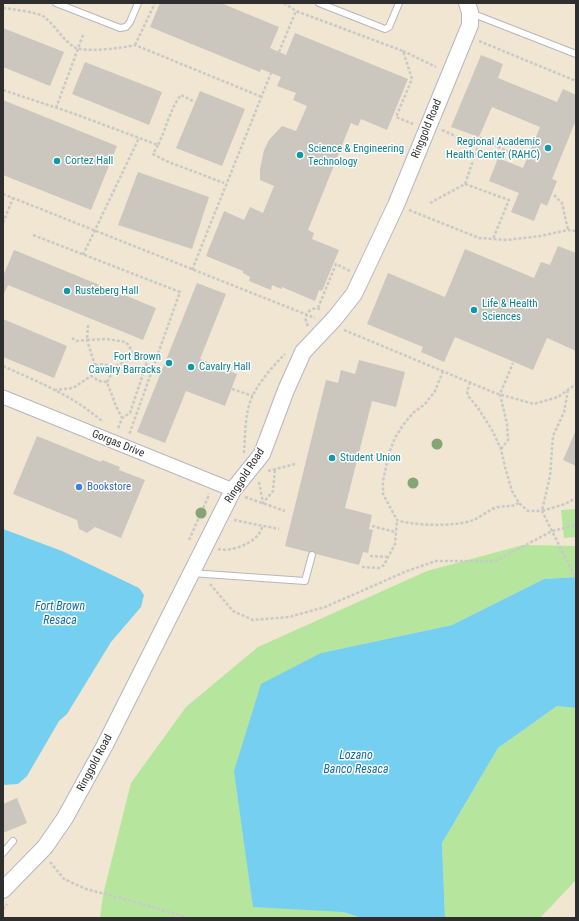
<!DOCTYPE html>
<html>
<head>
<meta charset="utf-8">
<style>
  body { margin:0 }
  #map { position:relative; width:579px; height:921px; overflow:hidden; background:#efe9e1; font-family:"Roboto Condensed",sans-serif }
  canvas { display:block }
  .frame { position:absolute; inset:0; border:4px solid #2e2e2e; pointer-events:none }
</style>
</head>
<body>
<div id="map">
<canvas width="579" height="921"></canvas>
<div class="frame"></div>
</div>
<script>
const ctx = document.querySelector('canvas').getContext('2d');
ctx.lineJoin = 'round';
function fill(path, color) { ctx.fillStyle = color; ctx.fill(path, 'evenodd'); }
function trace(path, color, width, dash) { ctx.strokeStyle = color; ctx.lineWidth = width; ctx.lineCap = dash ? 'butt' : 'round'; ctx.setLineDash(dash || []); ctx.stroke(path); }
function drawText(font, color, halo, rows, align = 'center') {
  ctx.font = font + ' "Roboto Condensed",sans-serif'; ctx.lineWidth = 3; ctx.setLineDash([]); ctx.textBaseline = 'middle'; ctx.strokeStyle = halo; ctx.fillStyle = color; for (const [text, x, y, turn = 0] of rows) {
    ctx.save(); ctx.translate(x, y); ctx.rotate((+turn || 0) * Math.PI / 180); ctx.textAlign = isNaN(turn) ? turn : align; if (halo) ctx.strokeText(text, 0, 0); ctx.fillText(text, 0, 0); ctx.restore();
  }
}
fill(new Path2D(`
  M 3,3 L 576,3 L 576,918 L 3,918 Z`), '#f0e6d1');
fill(new Path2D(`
  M 576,509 L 576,537 L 564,538 L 561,510 Z
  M 523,545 L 576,546 L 576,577 L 544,579 L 452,625 L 321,653 L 343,912 L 362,918 L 100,918 L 103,895 L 131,783 L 186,707 L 258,647 L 427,571 Z
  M 557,706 L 576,708 L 576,880 L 540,918 L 445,918 L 442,843 L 498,748 Z`), '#b6e59e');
fill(new Path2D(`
  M 3,529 L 62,551 L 139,588 L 144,595 L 141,607 L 111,642 L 67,714 L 59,721 L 27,776 L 18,784 L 3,785 Z
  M 576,577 L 576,708 L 557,706 L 498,748 L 442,843 L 445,918 L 362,918 L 343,912 L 253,907 L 234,771 L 261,684 L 321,653 L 452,625 L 544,579 Z`), '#75cff0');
fill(new Path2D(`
  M 160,3 L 221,3 L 279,27 L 270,48 L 286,55 L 295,33 L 408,79 L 387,130 L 361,119 L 358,126 L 351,123 L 308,230 L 314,233 L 312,239 L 339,250 L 322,291 L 319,290 L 315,301 L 282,287 L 281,289 L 272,285 L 271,290 L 249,281 L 250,277 L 243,273 L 243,271 L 206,256 L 224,211 L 244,220 L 250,207 L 263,213 L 274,186 L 260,180 L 260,169 L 264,150 L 269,140 L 282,126 L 296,131 L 307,106 L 293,100 L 296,93 L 277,86 L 281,77 L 261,69 L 260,72 L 150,27 Z
  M 3,28 L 64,52 L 50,86 L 3,67 Z
  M 481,55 L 503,64 L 498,78 L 557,102 L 563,89 L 576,95 L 576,120 L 552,179 L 557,181 L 547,206 L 541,203 L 534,221 L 511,212 L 519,193 L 489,181 L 498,158 L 523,168 L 540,127 L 492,107 L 479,137 L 451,127 Z
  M 85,62 L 162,92 L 149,125 L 72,94 Z
  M 200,91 L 245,109 L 222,166 L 176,148 Z
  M 3,100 L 117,146 L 91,210 L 3,175 Z
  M 138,172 L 209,197 L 192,249 L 118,225 Z
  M 558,246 L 576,253 L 576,351 L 547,338 L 533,370 L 455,337 L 444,362 L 421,352 L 423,347 L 367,324 L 388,273 L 445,297 L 465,249 L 534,278 L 541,262 L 550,265 Z
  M 14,250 L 156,308 L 143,340 L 8,285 L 3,296 L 3,276 Z
  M 197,283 L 226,294 L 200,359 L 237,374 L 225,406 L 186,391 L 165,443 L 137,432 Z
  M 3,319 L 67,346 L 54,378 L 3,357 Z
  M 359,360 L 405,372 L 396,407 L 372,401 L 345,508 L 372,515 L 369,529 L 373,530 L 368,553 L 363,552 L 359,565 L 285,546 L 326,380 L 338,383 L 341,370 L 355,374 Z
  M 576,430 L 576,466 L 563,460 Z
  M 37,436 L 101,462 L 102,460 L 120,467 L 119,470 L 145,480 L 121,538 L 95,527 L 87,533 L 79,529 L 77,520 L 13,494 Z
  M 17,798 L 27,823 L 3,833 L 3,804 Z`), '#cbc7bf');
const service = new Path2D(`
  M 56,3 L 120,28 L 126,27 L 130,22 L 138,3
  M 319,3 L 385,29 L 389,27 L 399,3
  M 471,13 L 576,54
  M 191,573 L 305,581 L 312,555
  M 3,853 L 13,841`);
const minor = new Path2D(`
  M 3,397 L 233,490`);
const tertiary = new Path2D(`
  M 3,890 L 45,847 L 65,818 L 105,745 L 233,490 L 262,454 L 286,390 L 303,352 L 335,318 L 354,294 L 396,205 L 470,25 L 470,12 L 467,3`);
trace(service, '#b4b7c1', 8);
trace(minor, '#b4b7c1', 15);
trace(tertiary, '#b4b7c1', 18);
trace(new Path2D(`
  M 284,3 L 296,11
  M 3,8 C 11,9 36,12 43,16 C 54,24 62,39 74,47 C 83,53 123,48 135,45 L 262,97
  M 479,41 L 576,81
  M 135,45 L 155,3
  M 403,51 L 436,67
  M 279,52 L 296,11 L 403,51 L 412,79 L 396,117 L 413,124
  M 3,90 L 72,113 L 158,145 C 166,129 170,109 181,95 L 195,102
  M 56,108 L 83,35
  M 442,130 L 478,146
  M 158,145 L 153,154 L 166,161 L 224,183
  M 465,184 L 509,200 L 493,239
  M 3,194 L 315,318
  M 554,195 L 562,203 L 568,230
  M 430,203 L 465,184 L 478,146 L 479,137 L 518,157
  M 409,210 L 479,238 L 507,240 L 540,236 L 568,230 L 576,231
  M 3,223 L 13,198
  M 33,235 L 180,292 L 129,435
  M 83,255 L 139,138
  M 192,270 L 271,73
  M 318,308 L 336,264 L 350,271
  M 88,325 L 87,340 L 106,339 L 126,342 L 135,355 L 147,362 L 130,413 L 122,418
  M 308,326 C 302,317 309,306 320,309
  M 344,330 L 495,393 L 534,404 L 558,397 L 576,384
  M 72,338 L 76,341 L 87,340 L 95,365 L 91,376
  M 95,365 L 104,364 L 112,367
  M 3,366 C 38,382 74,396 103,422
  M 443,371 L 435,391 L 425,404 L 413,413 L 403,425 L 395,438 L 389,453 L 383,481 L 383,494 L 397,520 C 413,526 456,527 473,520 C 482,517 489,509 498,507 C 507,505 510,508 519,503
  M 107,382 L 112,373 L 112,367 L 119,365 L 135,355
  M 470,382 L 467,392 L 469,397 L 478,408 L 492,430 L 501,449 L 505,467 L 512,491 L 519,503 L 528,511 L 542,511 L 576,579
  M 232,389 L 253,396
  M 54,390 L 73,388 L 91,376 L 99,381 L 107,382 L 116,406 L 122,418 L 118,429
  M 568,390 L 564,412 L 553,436 L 550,476 L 542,511 L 565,504 L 576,498
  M 501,449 L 508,440 L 507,424 L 500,394 L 513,363
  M 244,453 C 245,437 245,420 249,405 C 255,386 271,368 285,354
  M 268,471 L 295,464
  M 259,482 L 263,503 L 273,491 L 275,469
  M 245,497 L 285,511
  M 234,520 L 279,529
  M 372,526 L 395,532
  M 189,540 L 209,495 L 208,494
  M 218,549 C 230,552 250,545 258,535 C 260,533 261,529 263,526
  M 370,556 L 389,557
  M 362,567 L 379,568 L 384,565 L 395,544 L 397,520
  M 210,584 L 233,611 L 253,620 L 289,617 L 325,607 L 407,571 L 436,561 L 496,561 L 552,531 L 576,525
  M 50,862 L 64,879 L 86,889 L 125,899 L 189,918
  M 3,909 L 7,904`), '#c9c9c9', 2.5, [3, 2]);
trace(service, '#fff', 6);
trace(minor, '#fff', 13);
trace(tertiary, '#fff', 16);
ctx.fillStyle = '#84a574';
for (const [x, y] of [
  [437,444],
  [413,483],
  [201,513]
]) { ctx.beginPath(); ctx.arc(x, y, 5.5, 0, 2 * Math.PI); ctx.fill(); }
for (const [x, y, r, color] of [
  [548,148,4,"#0f9aa8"],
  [300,155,4,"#0f9aa8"],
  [57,161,4,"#0f9aa8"],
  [67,291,4,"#0f9aa8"],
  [474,310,4,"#0f9aa8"],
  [169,363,4,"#0f9aa8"],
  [191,367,4,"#0f9aa8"],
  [332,458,4,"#0f9aa8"],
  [79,487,4,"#3f7fe0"]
]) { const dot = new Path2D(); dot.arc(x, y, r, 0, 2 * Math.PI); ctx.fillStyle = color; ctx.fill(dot); trace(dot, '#fff', 1.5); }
drawText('11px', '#2e2e2e', '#fff', [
  ["Ringgold Road",427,129,-68],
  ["Gorgas Drive",118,444,22],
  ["Ringgold Road",245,476,-57],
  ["Ringgold Road",95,763,-62]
]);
drawText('11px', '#0d838f', '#fff', [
  ["Regional Academic",540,142,"right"],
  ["Health Center (RAHC)",540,155,"right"],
  ["Science & Engineering",308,149],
  ["Technology",308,162],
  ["Cortez Hall",65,161],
  ["Rusteberg Hall",75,291],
  ["Life & Health",482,304],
  ["Sciences",482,317],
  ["Fort Brown",161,357,"right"],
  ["Cavalry Barracks",161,370,"right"],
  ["Cavalry Hall",199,367],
  ["Student Union",340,458]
], 'left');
drawText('11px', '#366cbe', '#fff', [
  ["Bookstore",87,487]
], 'left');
drawText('italic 12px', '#0d6fa3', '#fff', [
  ["Fort Brown",60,607],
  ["Resaca",60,621],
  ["Lozano",356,756],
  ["Banco Resaca",356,770]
]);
</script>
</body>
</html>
